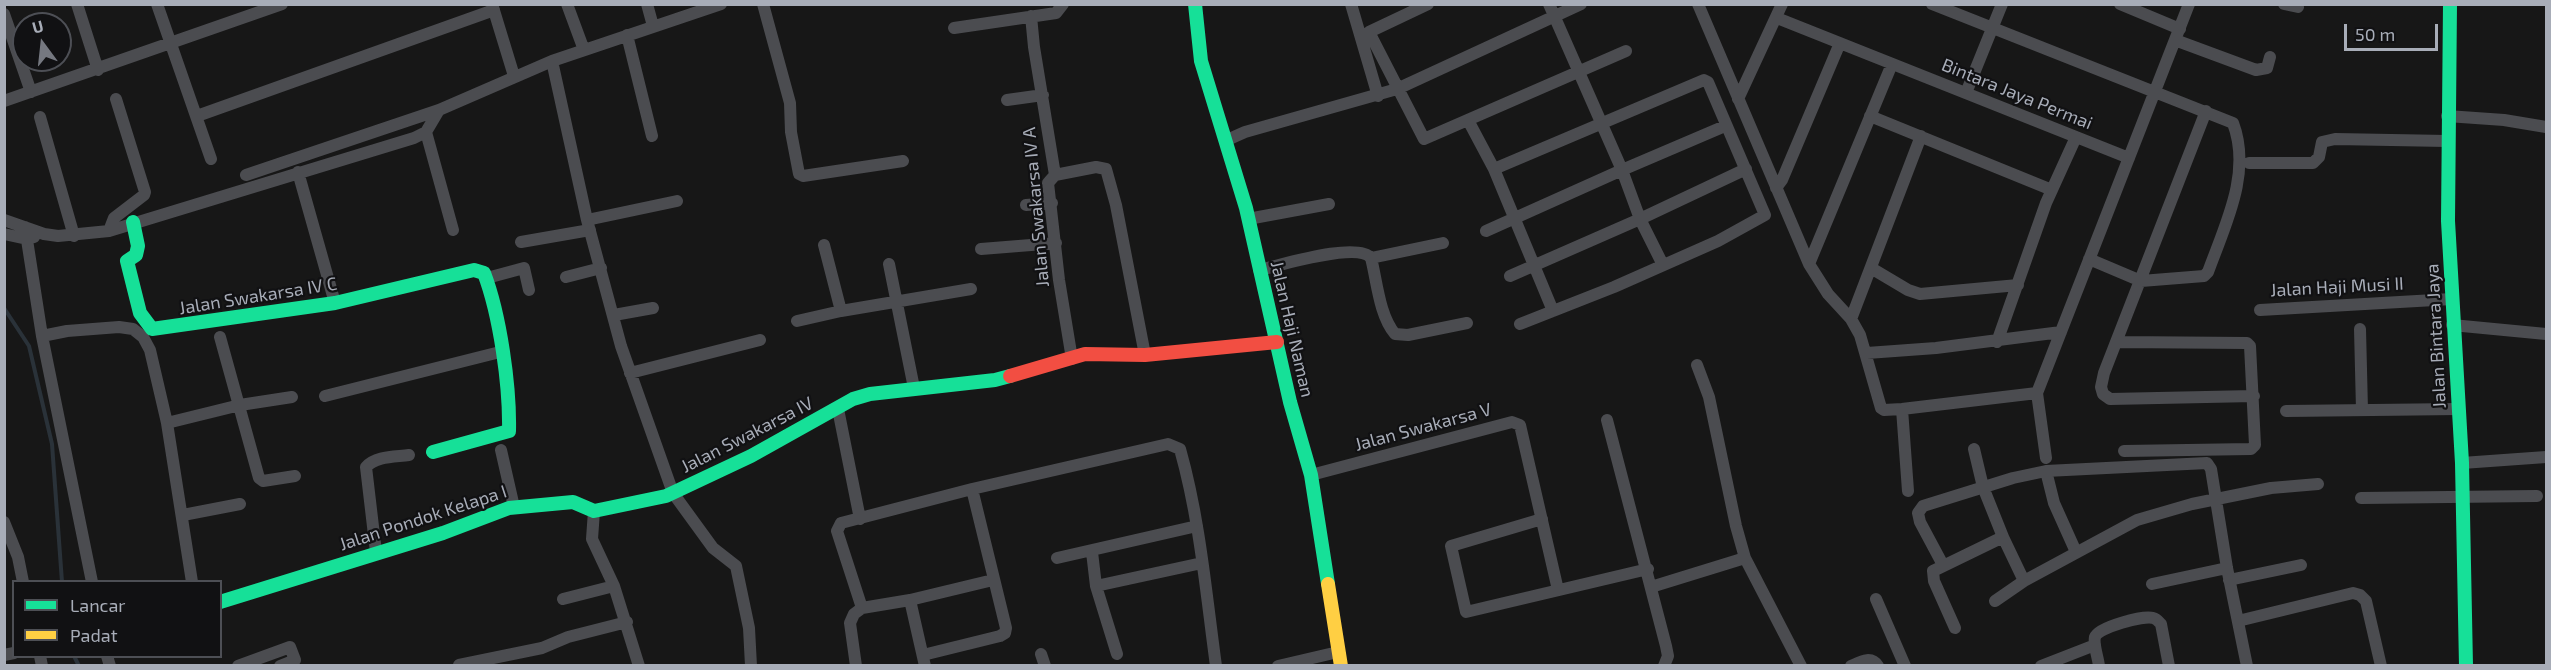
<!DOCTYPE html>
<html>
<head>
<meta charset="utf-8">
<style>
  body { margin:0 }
  #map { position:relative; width:2551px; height:670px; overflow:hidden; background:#171717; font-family:"Exo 2",sans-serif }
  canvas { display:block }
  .frame { position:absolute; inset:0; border:6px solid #a8adb8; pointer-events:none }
  .legend { position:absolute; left:12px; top:580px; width:210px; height:78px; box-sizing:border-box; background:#111113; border:2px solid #4d4f55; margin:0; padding:8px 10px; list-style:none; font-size:18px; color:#a8adb8 }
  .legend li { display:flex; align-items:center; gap:12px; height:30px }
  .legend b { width:30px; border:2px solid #4d4f55 }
  .north { position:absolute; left:12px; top:12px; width:60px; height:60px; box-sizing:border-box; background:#111113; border:2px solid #4d4f55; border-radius:50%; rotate:345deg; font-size:16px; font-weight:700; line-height:24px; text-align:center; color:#a8adb8 }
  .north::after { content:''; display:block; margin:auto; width:21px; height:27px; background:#757880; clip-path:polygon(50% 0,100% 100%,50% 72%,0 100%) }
  .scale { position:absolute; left:2344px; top:24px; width:94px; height:27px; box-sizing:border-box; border:3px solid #a8adb8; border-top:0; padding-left:8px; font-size:18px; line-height:21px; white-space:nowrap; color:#a8adb8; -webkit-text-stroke:4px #111113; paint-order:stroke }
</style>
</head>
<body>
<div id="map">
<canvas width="2551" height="670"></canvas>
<div class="frame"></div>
<ul class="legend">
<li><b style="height:8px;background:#16e098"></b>Lancar</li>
<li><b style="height:8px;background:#ffcf43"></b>Padat</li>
</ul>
<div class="north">U</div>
<div class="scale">50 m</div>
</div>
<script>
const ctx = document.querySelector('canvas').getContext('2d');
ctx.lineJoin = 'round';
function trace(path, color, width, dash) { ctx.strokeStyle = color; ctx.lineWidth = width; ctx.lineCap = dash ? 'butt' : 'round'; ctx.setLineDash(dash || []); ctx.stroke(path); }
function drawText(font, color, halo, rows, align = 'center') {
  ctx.font = font + ' "Exo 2",sans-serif'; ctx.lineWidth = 4.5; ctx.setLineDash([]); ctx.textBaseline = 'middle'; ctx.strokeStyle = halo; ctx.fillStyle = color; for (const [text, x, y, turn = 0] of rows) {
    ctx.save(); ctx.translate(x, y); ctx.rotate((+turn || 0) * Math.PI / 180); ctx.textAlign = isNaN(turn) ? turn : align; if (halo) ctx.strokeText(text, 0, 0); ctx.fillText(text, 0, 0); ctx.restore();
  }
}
trace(new Path2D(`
  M 4,308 L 29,346 L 52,444 L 62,582
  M 74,656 L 79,666`), '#2a3239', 4);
trace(new Path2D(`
  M 77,4 L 98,70
  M 157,4 L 211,159
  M 492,4 L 514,76
  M 567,4 L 584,50
  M 647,4 L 653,26
  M 763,4 L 790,103 L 791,132 L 799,174 L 803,176 L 903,161
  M 1351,4 L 1378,96
  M 1428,4 L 1369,32 L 1424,139 L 1626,51
  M 1549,4 L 1622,170 L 1640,219 L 1663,265
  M 1698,4 L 1809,264 L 1828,294 L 1851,319 L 1860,335 L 1881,408 L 1884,410 L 1902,409 L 2037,393
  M 1932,4 L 2233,123 C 2252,173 2225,225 2208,272 L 2204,276 L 2141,281 L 2089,259
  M 2120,4 L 2180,29
  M 2284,4 L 2298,7
  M 4,14 L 31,92
  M 1031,16 L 1034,47 L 1055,175 L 1048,183 L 1059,280 L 1072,359
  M 1777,18 L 2129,158
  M 954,28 L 1056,13 L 1063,4
  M 627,35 L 652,136
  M 2175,40 L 2256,70 L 2267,68 L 2270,57
  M 552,61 L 587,220 L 621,346 L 673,493 L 713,548 L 736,566 L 749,628 L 751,666
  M 1966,93 L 2002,4
  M 1738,99 L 1782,4
  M 1007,100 L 1043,95
  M 4,101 L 282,4
  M 2206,111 L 2104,373 L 2101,387 L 2103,394 L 2110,399 L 2254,396
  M 197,116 L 494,10
  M 1870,116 L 2052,190
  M 2447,116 L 2504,120 L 2546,127
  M 40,117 L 74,236
  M 1469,122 L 1494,169 L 1553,311
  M 426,132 L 453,230
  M 1227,140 L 1245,132 L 1397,89 L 1581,4
  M 2249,163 L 2313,163 L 2319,157 L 2322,142 L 2335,139 L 2447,141
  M 1494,169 L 1704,80 L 1708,82 L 1765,215 L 1718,241 L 1614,287 L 1520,324
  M 298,172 L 335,303
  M 246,175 L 439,110 L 552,61 L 721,4
  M 1055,175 L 1096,167 L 1106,169 L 1116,205 L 1145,355
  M 1776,188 L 1782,180 L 1840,43
  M 1026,205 L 1052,203
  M 1248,219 L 1329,204
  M 4,220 L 44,234 L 58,236 L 109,231 L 414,138 L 426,132 L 439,110
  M 587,220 L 677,201
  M 25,227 L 42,336 L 92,582
  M 109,231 L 114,218 L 144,195 L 145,192 L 116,99
  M 1486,231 L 1622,170 L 1725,126
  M 4,234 L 27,239 L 34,237
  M 521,242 L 590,230
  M 824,245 L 841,311
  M 981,249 L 1056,243
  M 1371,258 C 1377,281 1379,315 1395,334 L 1408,335 L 1467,323
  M 889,264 L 914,388
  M 1809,264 L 1892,64
  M 1871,268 L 1908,290 L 1920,294 L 2018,285
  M 1259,270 C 1279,266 1357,241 1371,258 L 1443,243
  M 1510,276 L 1640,219 L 1746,169
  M 566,277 L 601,268
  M 487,278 L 524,268 L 529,290
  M 2260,310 L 2452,299
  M 614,315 L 653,308
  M 1851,319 L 1921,136
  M 797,321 L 841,311 L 971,289
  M 2452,325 L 2546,334
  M 2360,329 L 2362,410
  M 42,336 L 67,331 L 119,327 L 133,329 L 143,337 L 150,350 L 167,423 L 192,582
  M 220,337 L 259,478 L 263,481 L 295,476
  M 1997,342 L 2046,203 L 2076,137
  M 2118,342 L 2247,343 L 2250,346 L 2255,445 L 2251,449 L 2124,451
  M 1867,353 L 1936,348 L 2061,332
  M 1697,365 L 1709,397 L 1736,526 L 1745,558 L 1801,666
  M 630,373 L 760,340
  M 325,396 L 500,352
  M 838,409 L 860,519
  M 1902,409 L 1908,491
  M 2286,411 L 2458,409
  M 1607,420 L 1666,646 L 1668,656 L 1664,666
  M 167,423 L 240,405 L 292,397
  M 1974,449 L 1983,487 L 2003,537
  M 501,450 L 514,507
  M 2046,458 L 2037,393 L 2189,4
  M 2462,463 L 2546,457
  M 2046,471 L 2207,463 L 2211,469 L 2227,568 L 2247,666
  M 1311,475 L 1512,422 L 1520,425 L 1558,590
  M 2361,498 L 2537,496
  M 594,511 L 592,539 L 614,586 L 639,666
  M 183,515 L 240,504
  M 1542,519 L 1451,546 L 1466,612 L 1648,569
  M 4,522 L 18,557 L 23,582
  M 376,552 L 366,467 C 376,456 394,457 409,455
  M 1092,552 L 1096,586 L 1117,654
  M 1057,558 L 1197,526
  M 1943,565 L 1920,522 L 1918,513 L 1923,506 L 2013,478 L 2046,471 L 2054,503 L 2076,552
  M 2229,580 L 2301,565
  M 2152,584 L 2227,568
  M 1096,586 L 1202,563
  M 1651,587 L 1745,558
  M 563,599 L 614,586
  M 1876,599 L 1905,666
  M 910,600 L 925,666
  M 1995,601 L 2024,581 L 2137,520 L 2192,504 L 2271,488 L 2318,484
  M 862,608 L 837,531 L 841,523 L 972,489 L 1168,444 L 1180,449 C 1200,520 1206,593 1216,666
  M 2238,621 L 2353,593 L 2360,595 L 2366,601 L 2381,666
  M 1955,628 L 1934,581 L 1933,571 L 2003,537 L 2024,581
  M 1041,654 L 1045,666
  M 4,655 L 14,653
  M 923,655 L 1000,636 L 1005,633 L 1006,628 L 972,489
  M 40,656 L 42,666
  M 107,656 L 110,666
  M 459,665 L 542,648 L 568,637 L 627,622
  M 238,666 L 290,647 L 295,660 L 280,666
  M 856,666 L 850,623 L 854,614 L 862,608 L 910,600 L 993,580
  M 1278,666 L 1338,652
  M 1851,666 C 1860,662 1871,655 1878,666
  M 2041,666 L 2095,645
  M 2099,666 C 2098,657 2093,644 2095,637 C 2098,627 2144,615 2153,618 C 2157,619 2158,621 2161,624 L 2169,666`), '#4b4c50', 12);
trace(new Path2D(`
  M 1195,4 L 1201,61 L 1246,208 L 1290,402 L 1311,475 L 1328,584
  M 2450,4 L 2448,221 L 2462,463 L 2466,666
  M 133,222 L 138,246 L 136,255 L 127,261 L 140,313 L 152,329 L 335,303 L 474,270 L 484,273 C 500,315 510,386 509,431 L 433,452
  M 220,602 L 443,533 L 509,508 L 573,502 L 594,511 L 666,496 L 751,456 L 853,399 L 870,394 L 995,380 L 1010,376`), '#16e098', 14);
trace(new Path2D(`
  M 1328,584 L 1341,666`), '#ffcf43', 14);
trace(new Path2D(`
  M 1010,376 L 1085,354 L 1145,355 L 1277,342`), '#f24e42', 14);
drawText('18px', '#a8adb8', '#111113', [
  ["Bintara Jaya Permai",2017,94,22],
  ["Jalan Swakarsa IV A",1036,207,-95],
  ["Jalan Haji Musi II",2337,287,-3],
  ["Jalan Swakarsa IV C",258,296,-9],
  ["Jalan Haji Naman",1292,329,77],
  ["Jalan Bintara Jaya",2436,336,-93],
  ["Jalan Swakarsa V",1423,427,-15],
  ["Jalan Swakarsa IV",747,435,-27],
  ["Jalan Pondok Kelapa I",423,518,-18]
]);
</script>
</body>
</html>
